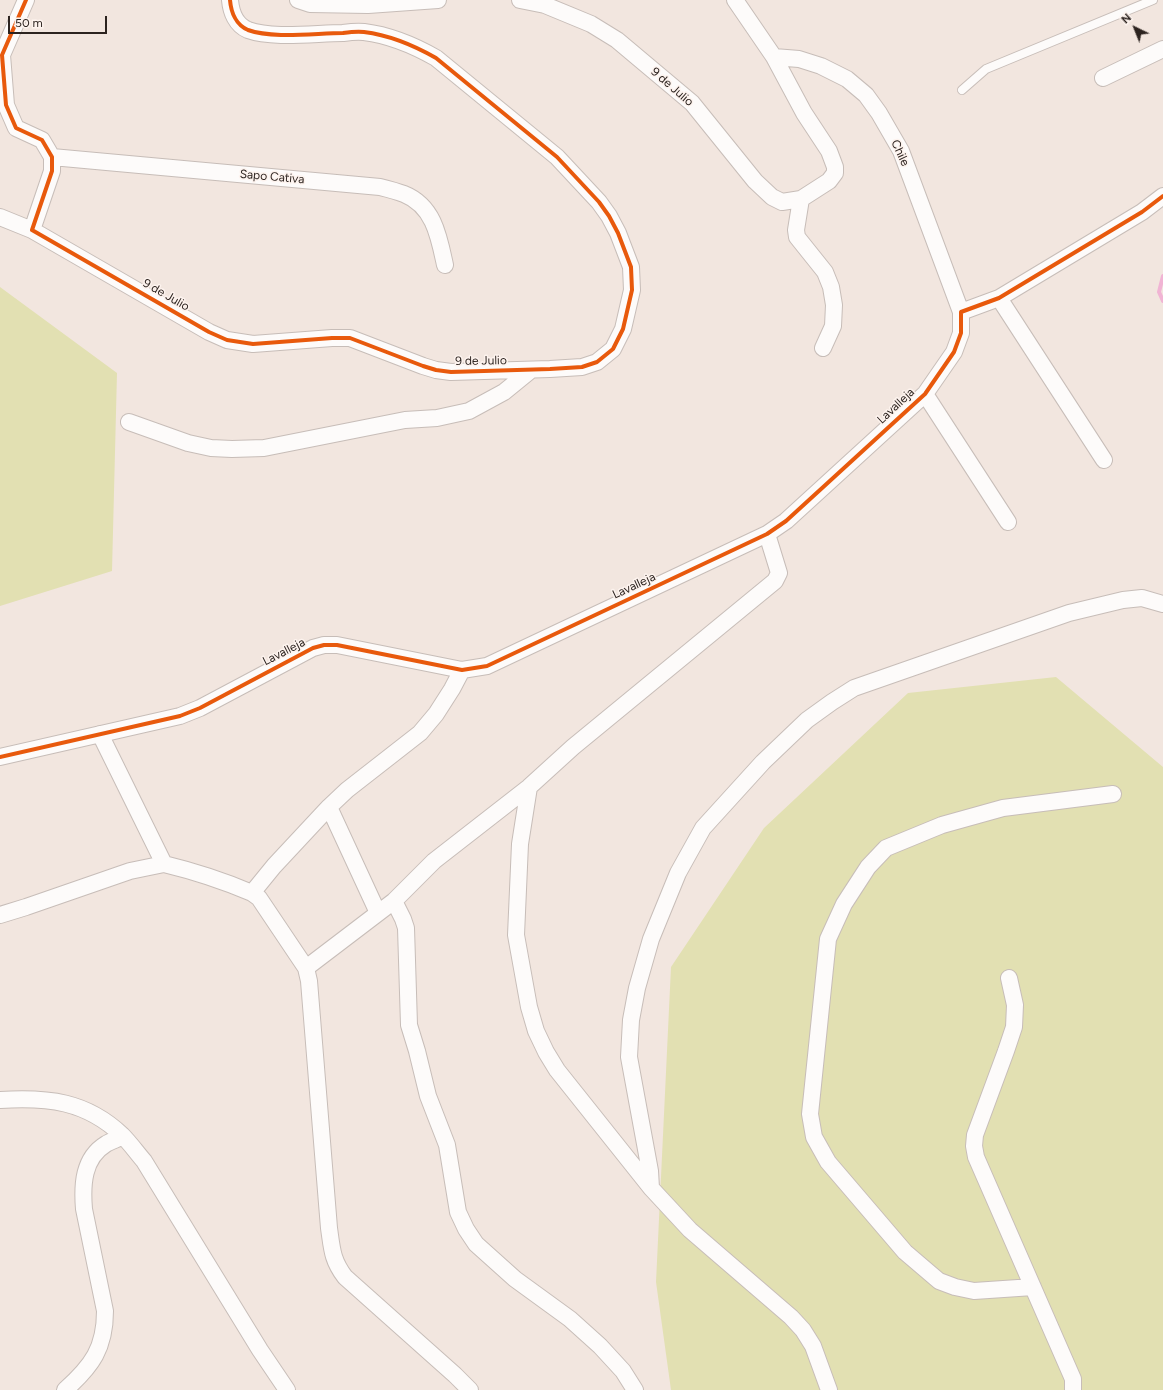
<!DOCTYPE html>
<html>
<head>
<meta charset="utf-8">
<style>
  body { margin:0 }
  #map { position:relative; width:1163px; height:1390px; overflow:hidden; background:#f2e6df; font-family:Figtree,sans-serif }
  canvas { display:block }
  .north { position:absolute; left:1115px; top:8px; width:40px; height:40px; -webkit-text-stroke:3px #fdf3ee; paint-order:stroke; rotate:317deg; font-size:11px; font-weight:700; line-height:16px; text-align:center; color:#2c231f }
  .north::after { content:''; display:block; margin:auto; width:14px; height:18px; background:#2c231f; clip-path:polygon(50% 0,100% 100%,50% 72%,0 100%) }
  .scale { position:absolute; left:8px; top:16px; width:99px; height:18px; box-sizing:border-box; border:2px solid #2c231f; border-top:0; padding-left:5px; font-size:12px; line-height:14px; white-space:nowrap; color:#2c231f; -webkit-text-stroke:3px #fdf3ee; paint-order:stroke }
</style>
</head>
<body>
<div id="map">
<canvas width="1163" height="1390"></canvas>
<div class="north">N</div>
<div class="scale">50 m</div>
</div>
<script>
const ctx = document.querySelector('canvas').getContext('2d');
ctx.lineJoin = 'round';
function fill(path, color) { ctx.fillStyle = color; ctx.fill(path, 'evenodd'); }
function trace(path, color, width, dash) { ctx.strokeStyle = color; ctx.lineWidth = width; ctx.lineCap = dash ? 'butt' : 'round'; ctx.setLineDash(dash || []); ctx.stroke(path); }
function drawText(font, color, halo, rows, align = 'center') {
  ctx.font = font + ' Figtree,sans-serif'; ctx.lineWidth = 3; ctx.setLineDash([]); ctx.textBaseline = 'middle'; ctx.strokeStyle = halo; ctx.fillStyle = color; for (const [text, x, y, turn = 0] of rows) {
    ctx.save(); ctx.translate(x, y); ctx.rotate((+turn || 0) * Math.PI / 180); ctx.textAlign = isNaN(turn) ? turn : align; if (halo) ctx.strokeText(text, 0, 0); ctx.fillText(text, 0, 0); ctx.restore();
  }
}
fill(new Path2D(`
  M 0,287 L 117,373 L 112,571 L 0,606 Z
  M 1056,677 L 1163,767 L 1163,1390 L 671,1390 L 656,1282 L 671,967 L 764,828 L 908,693 Z`), '#e2e0b2');
trace(new Path2D(`
  M 1163,276 L 1159,292 L 1163,301`), '#f1b4d4', 4);
const service = new Path2D(`
  M 962,90 L 986,69 L 1153,0`);
const minor = new Path2D(`
  M 26,0 L 2,55 L 6,105 L 16,128 L 42,140 L 52,157 L 52,171 L 32,230 L 209,332 L 227,340 L 253,344 L 332,338 L 350,338 L 423,366 L 436,370 L 451,372 L 550,369 L 582,367 L 597,362 L 613,349 L 623,329 L 632,290 L 631,267 L 618,233 L 609,216 L 599,202 L 557,157 L 436,58 C 415,46 388,35 364,32 C 357,31 350,32 343,33 C 316,33 273,39 248,30 C 236,25 231,12 230,0
  M 298,0 L 310,4 L 368,5 L 438,0
  M 520,0 L 545,5 L 591,24 L 617,40 L 692,103 L 755,181 L 772,197 L 782,202 L 801,199 L 829,181 L 835,173 L 835,167 L 829,151 L 804,113 L 774,57 L 735,0
  M 774,57 L 799,59 L 821,66 L 847,79 L 866,95 L 879,113 L 901,151 L 961,312
  M 1103,78 L 1163,49
  M 52,157 L 380,187 C 388,189 396,191 404,194 C 434,206 439,237 445,265
  M 801,199 L 796,230 L 797,237 L 825,272 L 831,287 L 834,305 L 833,326 L 823,348
  M 0,217 L 32,230
  M 999,298 L 1104,460
  M 925,394 L 1008,522
  M 129,422 L 188,443 L 211,448 L 232,449 L 264,448 L 405,420 L 437,418 L 469,411 L 504,392 L 531,370
  M 462,670 L 452,689 L 436,714 L 420,733 L 347,790 L 329,807 L 274,866 L 252,893 L 259,898 L 306,968 L 309,981 L 329,1228 C 332,1249 332,1260 345,1277 L 455,1375 L 470,1390
  M 100,734 L 164,864 C 193,871 224,881 252,893
  M 0,757 L 180,716 L 200,708 L 313,648 L 324,645 L 337,645 L 462,670 L 487,666 L 767,534 L 786,521 L 925,394 L 954,352 L 961,333 L 961,312 L 999,298 L 1142,212 L 1163,196
  M 529,787 L 520,844 L 516,935 L 529,1007 L 536,1031 L 546,1052 L 557,1070 L 651,1188 L 690,1230 L 791,1317 L 803,1330 L 813,1346 L 829,1390
  M 329,807 L 378,913
  M 394,901 L 403,919 L 406,928 L 409,1025 L 417,1051 L 428,1096 L 447,1145 L 458,1212 L 466,1229 L 476,1244 L 515,1279 L 570,1319 L 600,1346 L 623,1371 L 635,1390
  M 0,915 L 26,907 L 130,871 L 164,864
  M 306,968 L 394,901 L 434,861 L 529,787 L 573,747 L 775,581 L 779,573 L 767,534
  M 1009,978 L 1015,1005 L 1014,1027 L 1006,1051 L 975,1135 L 974,1146 L 976,1157 L 1073,1379 L 1073,1390
  M 0,1100 C 48,1097 86,1101 122,1135 C 130,1143 137,1153 144,1161 L 260,1350 L 287,1390
  M 651,1188 L 650,1171 L 629,1057 L 631,1020 L 637,988 L 651,939 L 678,873 L 703,828 L 763,762 L 807,720 L 832,702 L 854,688 L 1069,613 L 1123,600 L 1142,598 L 1163,604
  M 1033,1287 L 974,1291 L 955,1287 L 939,1281 L 905,1252 L 828,1162 L 814,1137 L 810,1114 L 828,939 L 844,904 L 868,867 L 886,848 L 942,825 L 1003,808 L 1113,794
  M 65,1390 C 92,1366 105,1348 105,1311 L 84,1209 C 82,1185 83,1158 106,1144 C 111,1141 118,1139 123,1136`);
trace(service, '#c7bdb8', 10);
trace(minor, '#c7bdb8', 18);
trace(service, '#fdfbfa', 8);
trace(minor, '#fdfbfa', 16);
trace(new Path2D(`
  M 26,0 L 2,55 L 6,105 L 16,128 L 42,140 L 52,157 L 52,171 L 32,230 L 209,332 L 227,340 L 253,344 L 332,338 L 350,338 L 423,366 L 436,370 L 451,372 L 550,369 L 582,367 L 597,362 L 613,349 L 623,329 L 632,290 L 631,267 L 618,233 L 609,216 L 599,202 L 557,157 L 436,58 C 415,46 388,35 364,32 C 357,31 350,32 343,33 C 316,33 273,39 248,30 C 236,25 231,12 230,0
  M 0,757 L 180,716 L 200,708 L 313,648 L 324,645 L 337,645 L 462,670 L 487,666 L 767,534 L 786,521 L 925,394 L 954,352 L 961,333 L 961,312 L 999,298 L 1142,212 L 1163,196`), '#e8590c', 4);
drawText('12px', '#2c231f', '#fdf3ee', [
  ["9 de Julio",672,87,41],
  ["Chile",900,153,65],
  ["Sapo Cativa",272,177,5],
  ["9 de Julio",166,295,30],
  ["9 de Julio",481,361,-1],
  ["Lavalleja",896,406,-43],
  ["Lavalleja",634,586,-25],
  ["Lavalleja",284,652,-27]
]);
</script>
</body>
</html>
